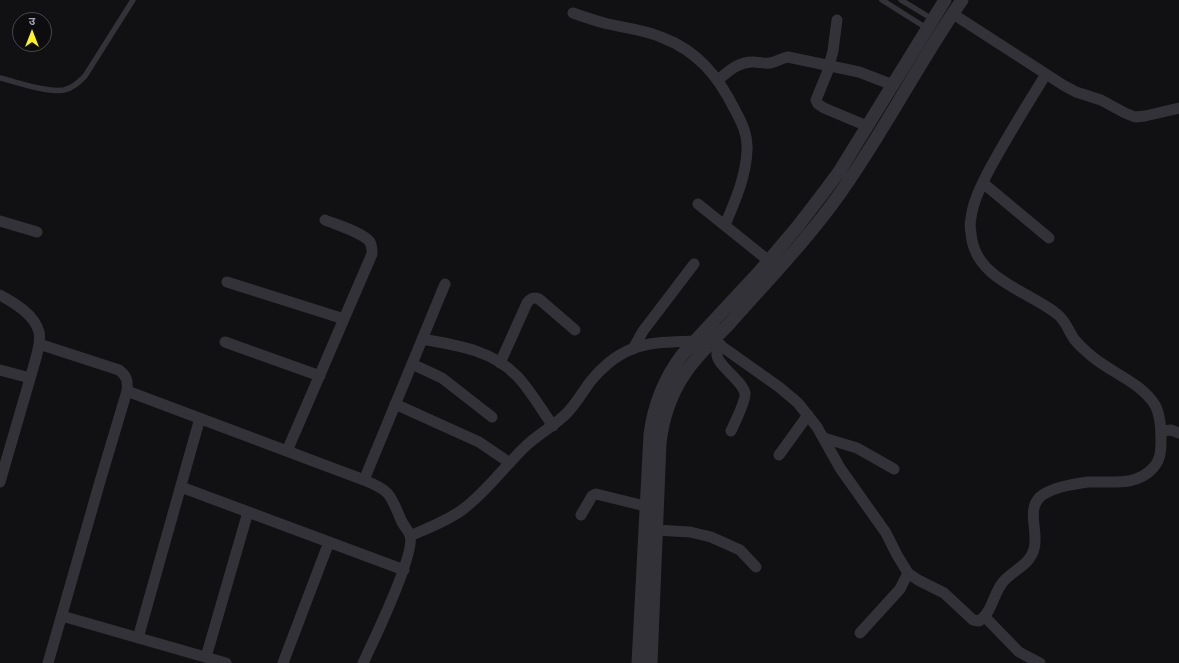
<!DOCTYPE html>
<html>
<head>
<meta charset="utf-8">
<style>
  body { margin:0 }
  #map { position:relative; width:1179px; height:663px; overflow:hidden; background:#111113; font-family:Helvetica,"Noto Sans Devanagari",sans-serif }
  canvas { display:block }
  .north { position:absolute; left:12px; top:12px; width:40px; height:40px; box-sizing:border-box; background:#0d0c0e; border:1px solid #484851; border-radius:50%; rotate:0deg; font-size:11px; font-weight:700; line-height:16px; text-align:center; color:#a1a2b5 }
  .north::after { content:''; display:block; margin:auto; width:14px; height:18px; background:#fff31d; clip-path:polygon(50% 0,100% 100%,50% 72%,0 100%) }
</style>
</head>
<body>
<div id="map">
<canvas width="1179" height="663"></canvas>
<div class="north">उ</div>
</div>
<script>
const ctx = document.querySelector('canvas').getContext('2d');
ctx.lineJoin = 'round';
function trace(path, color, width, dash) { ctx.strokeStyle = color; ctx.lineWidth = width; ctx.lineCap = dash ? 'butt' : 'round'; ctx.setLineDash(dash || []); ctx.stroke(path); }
trace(new Path2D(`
  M 882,0 L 928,29
  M 901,0 L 934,20
  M 0,78 C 17,82 48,93 64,90 C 73,88 79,82 85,76 L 133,0`), '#333238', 5.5);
trace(new Path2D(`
  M 573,13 C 585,17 596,21 608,24 C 626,28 645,30 661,37 C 698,51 718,76 735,110 C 742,123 748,135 747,150 C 746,177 735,201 725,225
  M 953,14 L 1063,85 L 1076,92 L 1101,100 L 1125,113 L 1135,117 L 1145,116 L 1179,108
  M 837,20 L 833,51 L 827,73 L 816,100 L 818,104 L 824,108 L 867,126
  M 718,80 C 729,71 739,61 754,62 C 759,62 765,64 770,63 C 777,62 781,58 788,57 L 859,72 L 893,85
  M 983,183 L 1049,238
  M 698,204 L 769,261
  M 0,221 L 37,232
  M 227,282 L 344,319
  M 0,295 C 15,303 35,315 39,332 C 41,340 38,350 36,358 L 0,482
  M 707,336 L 779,387 L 798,403 L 817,427 L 840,468 L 886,533 L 897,555 L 908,573 L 918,580 L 944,593 L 973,620 L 979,621 C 992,613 993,594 1003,582 C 1013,570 1030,565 1034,549 C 1039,532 1026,511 1040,497 C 1046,492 1054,489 1061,487 C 1070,485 1079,483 1088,482 C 1110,481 1136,487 1153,468 C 1161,460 1161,449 1161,439 C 1161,428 1160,414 1155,405 C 1140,381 1108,372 1088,353 C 1083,349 1078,344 1074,339 C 1068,330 1066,321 1057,314 C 1027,290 974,279 971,233 C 970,228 970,222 971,218 C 973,202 980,188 987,174 C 1005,140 1026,107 1046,74
  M 422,339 C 456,345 492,350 517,376 C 531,391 541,409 553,426
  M 225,342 L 320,376
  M 39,344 L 119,370 C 127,376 128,381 127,391 L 101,478 L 48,663
  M 721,345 C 719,348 717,350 717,353 C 715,364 742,380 745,393 C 746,401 735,422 731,431
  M 633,349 L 643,331 L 694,264
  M 500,363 L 527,303 C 531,298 533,297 539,299 L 575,330
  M 412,364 L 442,378 L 492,417
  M 0,370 L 30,378
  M 127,391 L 364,480 C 391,491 390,494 401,520 C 403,525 408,530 410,535 C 416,553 373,642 363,663
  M 395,404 L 479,442 L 510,463
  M 1161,435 L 1163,431 L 1171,430 L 1179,433
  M 824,438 L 857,448 L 894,469
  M 287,451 L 372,254 C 372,250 372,246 370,242 C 362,232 337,225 325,220
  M 779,455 L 808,415
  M 364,480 L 445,284
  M 181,487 L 404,570
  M 581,515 L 592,496 L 596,494 L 645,506
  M 656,530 L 690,532 L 711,537 L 740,550 L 756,567
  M 410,536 C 428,528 447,521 462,510 C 487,492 505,465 528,444 C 540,433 555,425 566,414 C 575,405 582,393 590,382 C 600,369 616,355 632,349 C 651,341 675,342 695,341
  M 62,616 L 226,663
  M 985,617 L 1019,652 L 1040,663
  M 860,633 L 900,589 L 908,573
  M 138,638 L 200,418
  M 206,657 L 248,512
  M 283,663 L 329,542`), '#333238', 11);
trace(new Path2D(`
  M 638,663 L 650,434 C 654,404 664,379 682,355 L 760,271 L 798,226 L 821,196 L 839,172 L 945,0
  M 651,663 L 660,443 C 663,418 670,396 684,375 C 695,357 715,339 730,323 C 768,280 808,239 841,192 C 885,130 919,62 962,0`), '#333238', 13);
</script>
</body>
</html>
